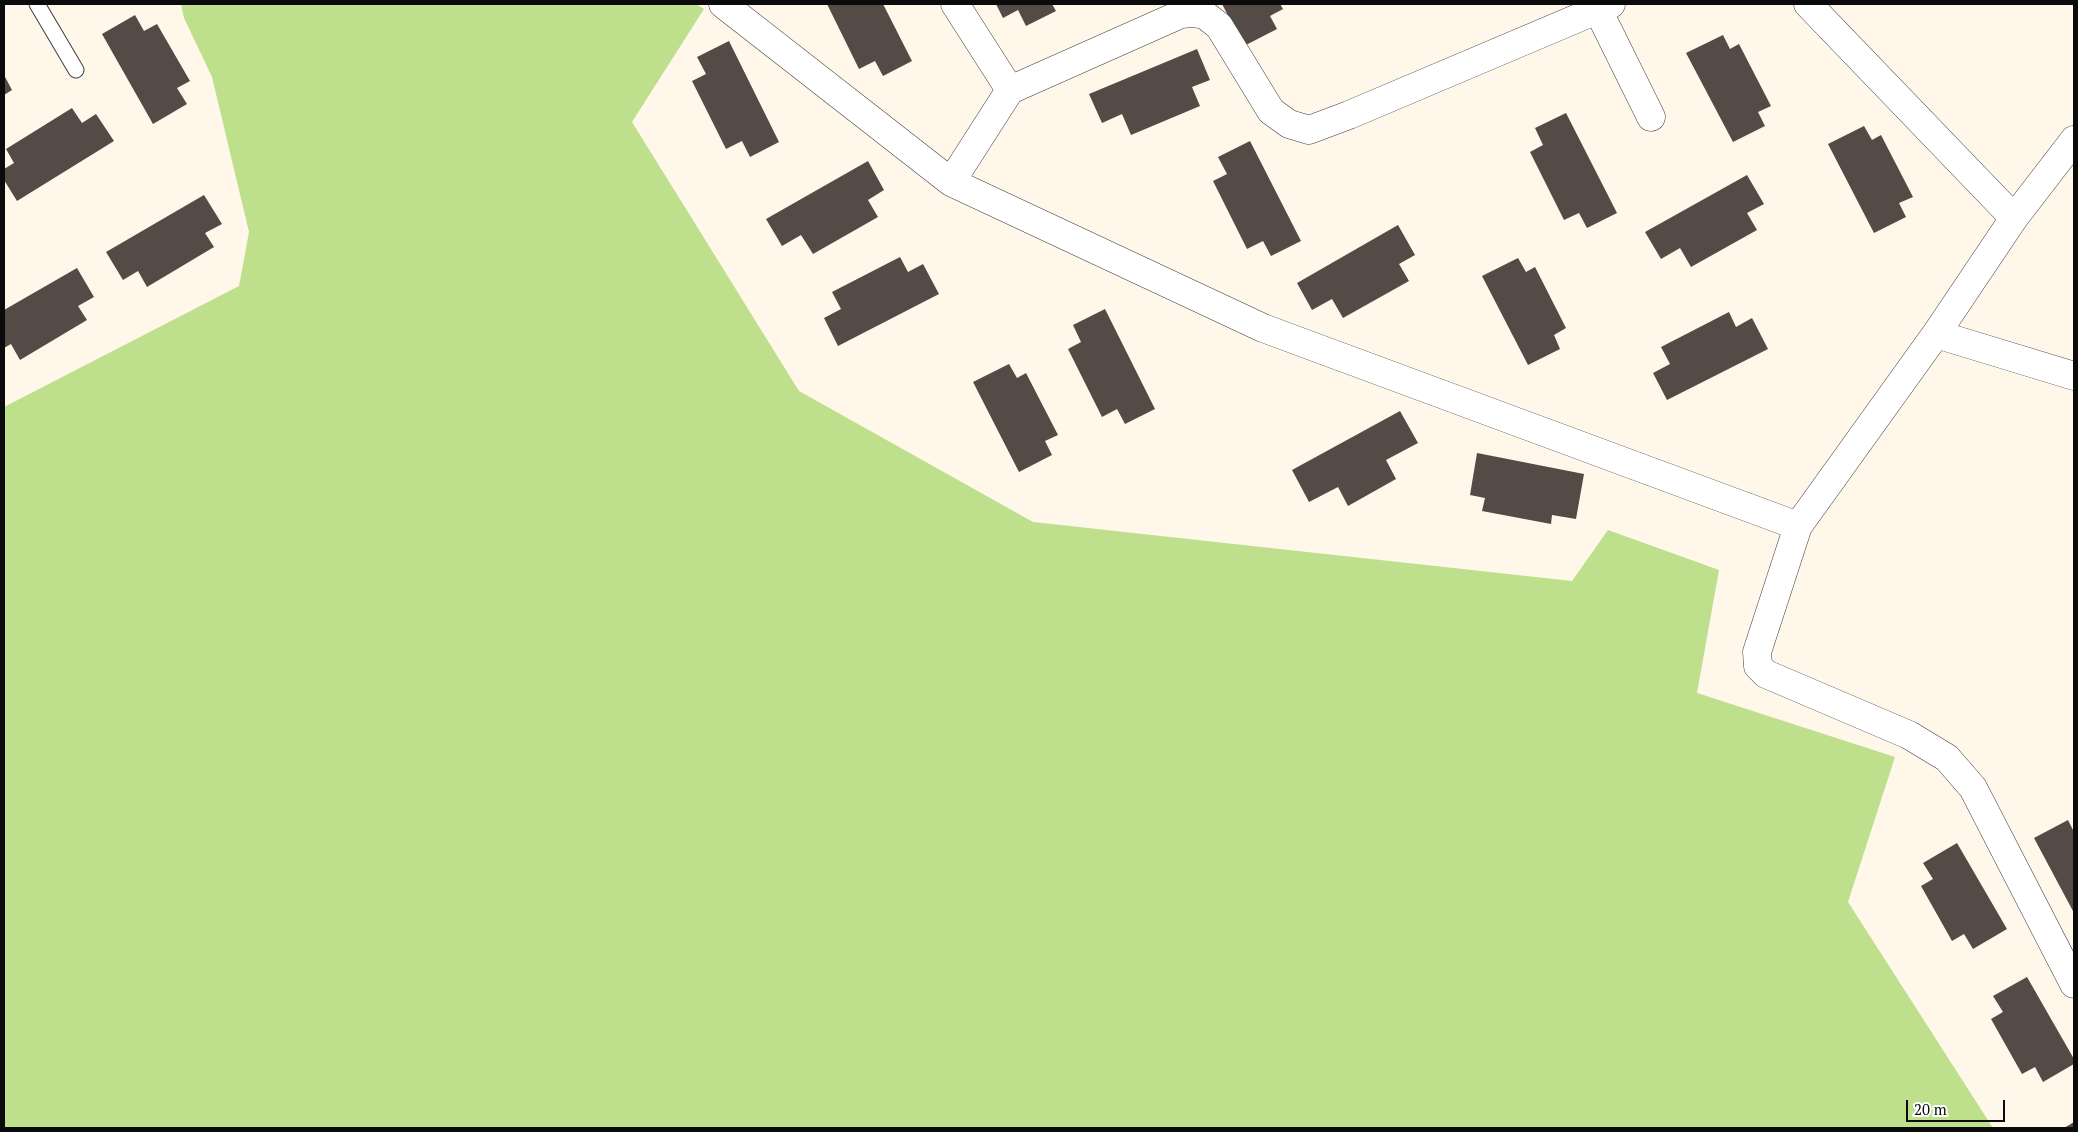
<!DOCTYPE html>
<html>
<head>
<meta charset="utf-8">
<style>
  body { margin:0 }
  #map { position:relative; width:2078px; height:1132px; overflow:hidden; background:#fff7e9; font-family:"PT Serif",serif }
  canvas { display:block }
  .frame { position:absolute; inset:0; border:5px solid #0b0b0b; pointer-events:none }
  .scale { position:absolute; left:1906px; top:1100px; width:99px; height:22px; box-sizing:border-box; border:2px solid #0b0b0b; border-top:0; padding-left:6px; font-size:15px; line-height:18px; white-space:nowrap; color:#0b0b0b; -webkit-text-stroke:4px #fff; paint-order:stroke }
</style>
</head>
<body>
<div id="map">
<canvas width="2078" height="1132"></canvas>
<div class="frame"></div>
<div class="scale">20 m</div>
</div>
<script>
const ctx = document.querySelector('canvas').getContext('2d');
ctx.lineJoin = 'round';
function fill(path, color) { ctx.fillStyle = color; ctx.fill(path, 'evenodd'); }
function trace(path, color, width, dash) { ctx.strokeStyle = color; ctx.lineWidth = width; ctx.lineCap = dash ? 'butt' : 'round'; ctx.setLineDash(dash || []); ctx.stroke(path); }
fill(new Path2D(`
  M 181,4 L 696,4 L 704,9 L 632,122 L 799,391 L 1033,522 L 1572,581 L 1608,530 L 1719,570 L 1697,693 L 1895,757 L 1848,902 L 1993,1128 L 4,1128 L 4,407 L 239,286 L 249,232 L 212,77 L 184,18 Z`), '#bedf8c');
fill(new Path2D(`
  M 827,4 L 883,4 L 912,61 L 883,76 L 875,61 L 859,69 Z
  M 996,4 L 1052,4 L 1056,11 L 1026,26 L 1018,10 L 1003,18 Z
  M 1222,4 L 1280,4 L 1283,9 L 1270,16 L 1277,29 L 1244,46 Z
  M 135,15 L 144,31 L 157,24 L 190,81 L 177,88 L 187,104 L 153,124 L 102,34 Z
  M 1723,35 L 1730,49 L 1739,44 L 1771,106 L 1758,112 L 1765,126 L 1733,142 L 1686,53 Z
  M 729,41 L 779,142 L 750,157 L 742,141 L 726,149 L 692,81 L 706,74 L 697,57 Z
  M 1197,49 L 1210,80 L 1192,87 L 1200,106 L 1131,135 L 1122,114 L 1102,123 L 1089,94 Z
  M 4,75 L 12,90 L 4,95 Z
  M 72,108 L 82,123 L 96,114 L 114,141 L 17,201 L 4,180 L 4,169 L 14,163 L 6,149 Z
  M 1566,113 L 1617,213 L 1587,228 L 1579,213 L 1564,220 L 1530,152 L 1543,145 L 1535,128 Z
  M 1864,126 L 1872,140 L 1881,135 L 1913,197 L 1899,203 L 1906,217 L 1874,233 L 1828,144 Z
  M 1250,141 L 1301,241 L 1271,256 L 1263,241 L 1247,249 L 1213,181 L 1227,174 L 1218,157 Z
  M 868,161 L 884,190 L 868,200 L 878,217 L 813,254 L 801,235 L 782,246 L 766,219 Z
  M 1747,175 L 1764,204 L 1747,213 L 1757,230 L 1691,267 L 1680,248 L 1661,259 L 1645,232 Z
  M 204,195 L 222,224 L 205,233 L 214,247 L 147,287 L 138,271 L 123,280 L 106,252 Z
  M 1398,225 L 1415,255 L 1399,264 L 1409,281 L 1343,318 L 1332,299 L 1312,310 L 1297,283 Z
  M 900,257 L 908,272 L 923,264 L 939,294 L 838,346 L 824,318 L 841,309 L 832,292 Z
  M 1518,258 L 1526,272 L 1535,267 L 1566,328 L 1554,335 L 1560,349 L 1528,365 L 1482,276 Z
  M 77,268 L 94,297 L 78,306 L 87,320 L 20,360 L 11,344 L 4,348 L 4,310 Z
  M 1105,309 L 1155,409 L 1125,424 L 1117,409 L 1102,417 L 1068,349 L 1081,342 L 1073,325 Z
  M 1729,312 L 1736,327 L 1752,318 L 1768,349 L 1667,400 L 1653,373 L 1670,364 L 1661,347 Z
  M 1009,364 L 1017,378 L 1026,373 L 1058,435 L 1045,441 L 1052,455 L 1019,472 L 973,382 Z
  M 1400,411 L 1418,443 L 1386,460 L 1396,479 L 1348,506 L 1338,487 L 1309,502 L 1292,470 Z
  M 1477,453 L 1584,474 L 1576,519 L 1552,515 L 1551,524 L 1482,511 L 1485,498 L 1470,495 Z
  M 2068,820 L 2074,832 L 2074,913 L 2034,838 Z
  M 1957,843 L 2007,929 L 1973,949 L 1964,934 L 1952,941 L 1921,886 L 1933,879 L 1923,863 Z
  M 2027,977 L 2074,1059 L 2074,1064 L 2043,1082 L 2035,1067 L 2022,1074 L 1991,1019 L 2003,1012 L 1993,996 Z
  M 2074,1122 L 2074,1128 L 2064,1128 Z`), '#544a46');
const lane = new Path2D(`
  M 37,4 L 76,70`);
const street = new Path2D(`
  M 723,4 L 951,182 L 1263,328 L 1798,526 L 1936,334
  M 955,4 L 1010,90 L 1181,14 L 1193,13 L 1205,15 L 1219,26 L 1271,111 L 1289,124 L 1309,130 L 1349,115 L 1611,4
  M 1808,4 L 2014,218
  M 1598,10 L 1651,117
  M 2074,140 L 2014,218 L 1936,334 L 2074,376
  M 951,182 L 1010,90
  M 1798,526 L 1757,652 L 1758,666 L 1766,674 L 1909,735 L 1947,758 L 1973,788 L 2074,984`);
trace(lane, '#3e3e3e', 17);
trace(street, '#3e3e3e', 29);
trace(lane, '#fff', 15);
trace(street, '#fff', 28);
</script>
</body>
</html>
